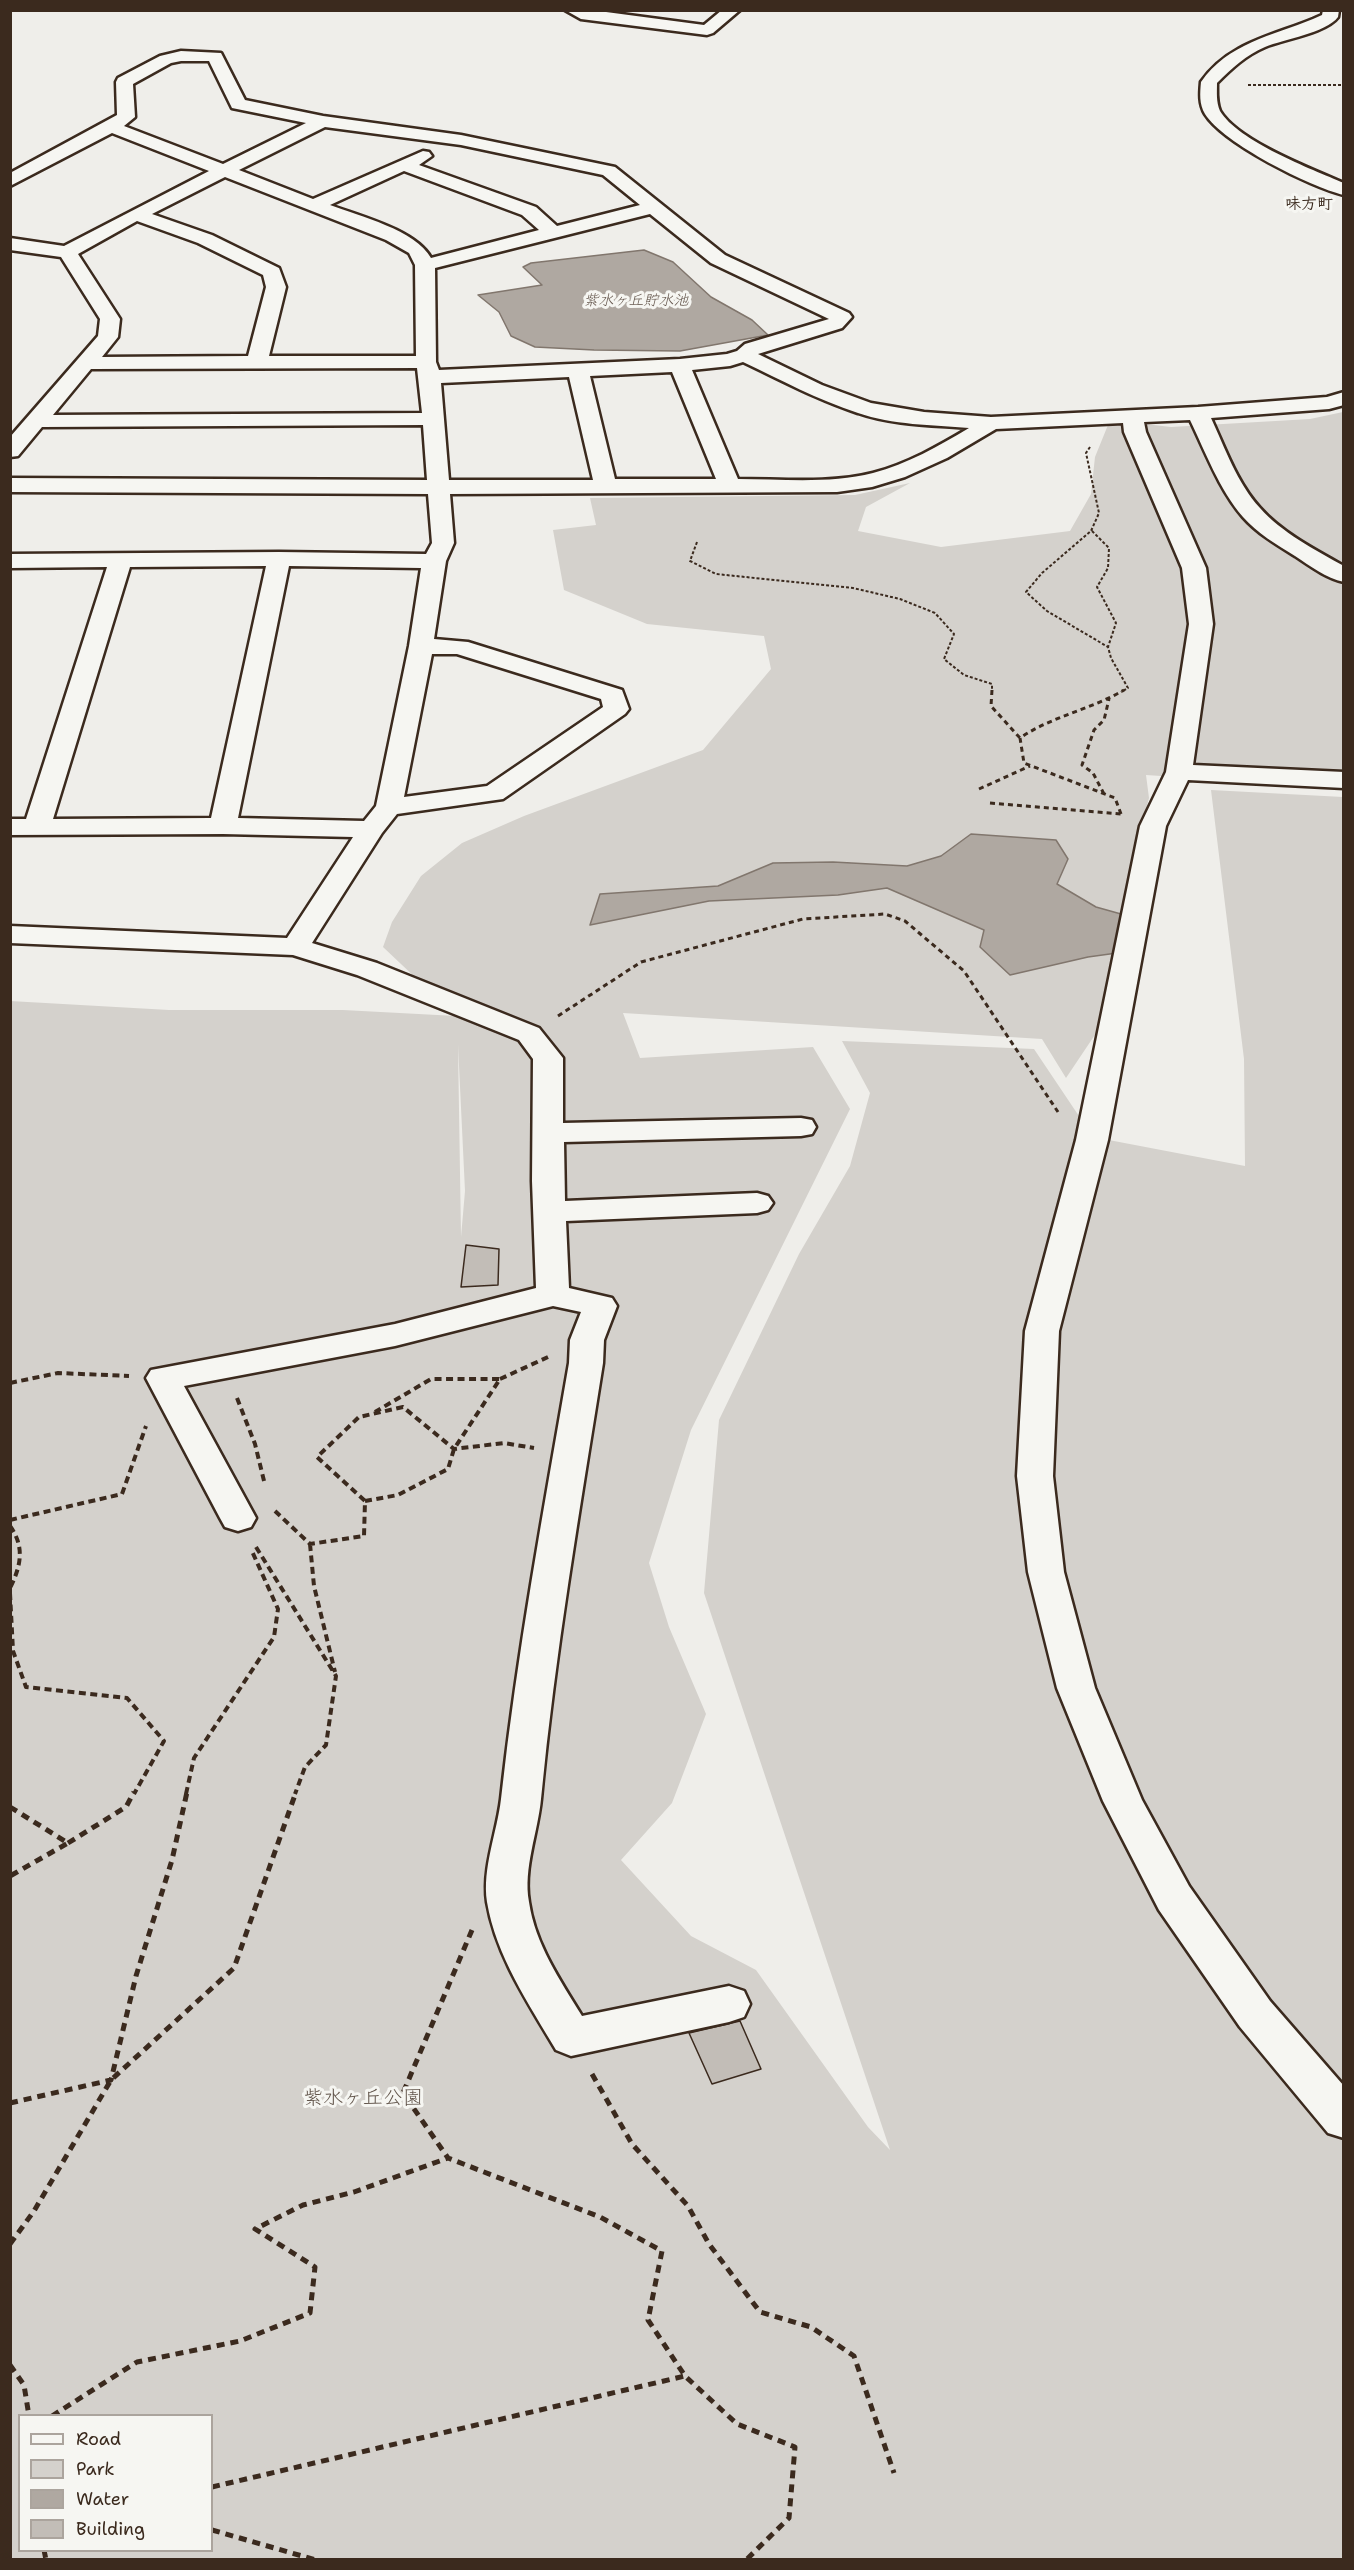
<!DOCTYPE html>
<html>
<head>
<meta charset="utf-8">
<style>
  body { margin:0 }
  #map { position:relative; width:1354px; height:2570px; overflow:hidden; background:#efeeea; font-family:"Shantell Sans",sans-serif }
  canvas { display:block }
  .frame { position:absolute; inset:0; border:12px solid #3b2a1e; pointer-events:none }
  .legend { position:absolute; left:18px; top:2414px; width:195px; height:138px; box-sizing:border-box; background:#f6f6f2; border:2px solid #aba49d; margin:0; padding:8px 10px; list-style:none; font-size:18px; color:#3b2a1e }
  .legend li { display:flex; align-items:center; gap:12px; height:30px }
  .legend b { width:30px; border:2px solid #aba49d }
</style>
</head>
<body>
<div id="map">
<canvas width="1354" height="2570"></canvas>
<div class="frame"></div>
<ul class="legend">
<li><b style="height:8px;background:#f6f6f2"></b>Road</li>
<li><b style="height:16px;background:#d4d1cc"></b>Park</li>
<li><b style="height:16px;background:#afa8a1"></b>Water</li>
<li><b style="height:16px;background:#c2bdb7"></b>Building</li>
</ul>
</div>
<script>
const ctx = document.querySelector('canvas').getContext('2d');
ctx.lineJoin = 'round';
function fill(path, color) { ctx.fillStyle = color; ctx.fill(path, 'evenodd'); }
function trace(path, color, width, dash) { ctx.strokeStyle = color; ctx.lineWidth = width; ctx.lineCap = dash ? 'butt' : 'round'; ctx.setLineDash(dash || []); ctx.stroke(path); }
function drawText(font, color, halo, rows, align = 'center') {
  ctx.font = font + ' "Shantell Sans","Klee One",sans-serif'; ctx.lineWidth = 6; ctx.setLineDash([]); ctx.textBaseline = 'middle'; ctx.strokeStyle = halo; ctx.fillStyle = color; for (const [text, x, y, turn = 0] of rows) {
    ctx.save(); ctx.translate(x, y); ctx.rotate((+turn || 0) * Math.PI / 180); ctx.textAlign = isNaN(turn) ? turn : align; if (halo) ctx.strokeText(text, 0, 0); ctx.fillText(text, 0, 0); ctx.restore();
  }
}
fill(new Path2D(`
  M 1343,412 L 1343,788 L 1146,775 L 1149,798 L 1142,825 L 1135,975 L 1066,1078 L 1042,1039 L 623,1013 L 640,1058 L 813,1047 L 850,1109 L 691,1430 L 649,1563 L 669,1627 L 706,1714 L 672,1803 L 621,1860 L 691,1936 L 756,1970 L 868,2127 L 890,2150 L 704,1593 L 719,1420 L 799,1254 L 850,1166 L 870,1093 L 842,1041 L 1034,1049 L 1093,1137 L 1245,1166 L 1244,1059 L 1211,790 L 1343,797 L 1343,2559 L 11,2559 L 10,1001 L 169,1010 L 343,1010 L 456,1016 L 383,947 L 392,922 L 421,876 L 462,843 L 524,816 L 703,750 L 771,669 L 764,636 L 647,624 L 564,590 L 553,530 L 596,525 L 590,498 L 855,495 L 910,483 L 866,507 L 858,531 L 941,547 L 1070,531 L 1091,494 L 1095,457 L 1110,420 L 1171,427 L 1310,419 ZM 458,1045 L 465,1191 L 461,1237 L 458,1046 ZM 20,2416 L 212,2416 L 212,2550 L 20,2550 Z`), '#d4d1cc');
const water = new Path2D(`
  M 644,250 L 673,262 L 711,297 L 752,320 L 768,335 L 680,351 L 594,350 L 535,347 L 511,336 L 499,312 L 478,295 L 542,285 L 523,267 L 531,263 Z
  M 971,834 L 1056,840 L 1068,859 L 1057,884 L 1096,907 L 1121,914 L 1117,953 L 1088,957 L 1010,975 L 980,947 L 984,930 L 887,888 L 838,895 L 709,901 L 590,925 L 600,894 L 718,886 L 773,863 L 833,862 L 907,866 L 941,856 Z`);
fill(water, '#afa8a1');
trace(water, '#81766d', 1.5);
const building = new Path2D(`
  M 466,1245 L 499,1249 L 498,1285 L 461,1287 Z
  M 740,2021 L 761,2069 L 712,2084 L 689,2033 Z`);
fill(building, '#c2bdb7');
trace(building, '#3b2a1e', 1.5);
const minor = new Path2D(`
  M 565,10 L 591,10 L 704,25 L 722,10 L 740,10 L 713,33 L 707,35 L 581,19 Z
  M 1323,10 L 1339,10 L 1338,17 C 1326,33 1284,39 1265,47 C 1246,55 1232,68 1217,83 C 1217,92 1216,102 1220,111 C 1238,141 1311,169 1344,183 L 1344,195 C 1310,187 1223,143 1205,114 C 1199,104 1200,93 1201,82 C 1228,43 1272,36 1313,19 L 1322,15 Z
  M 181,51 L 221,53 L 245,100 L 323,116 L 461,135 L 615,167 L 725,255 L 849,313 L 852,317 L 842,328 L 758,354 L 822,385 L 871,403 L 924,412 L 991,417 L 1198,407 L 1327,397 L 1344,392 L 1344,405 L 1329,409 L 1211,418 C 1225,448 1237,483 1260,508 C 1281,532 1315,550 1344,566 L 1344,582 C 1326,578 1310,566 1295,556 C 1277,545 1257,533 1243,517 C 1219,489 1206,453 1190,420 L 1144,422 L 1146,432 L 1206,568 L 1213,624 L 1193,765 L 1344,772 L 1344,788 L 1188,780 L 1166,826 L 1108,1140 L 1059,1331 L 1053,1476 L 1064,1572 L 1095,1688 L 1142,1800 L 1189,1886 L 1270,2001 L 1344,2086 L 1344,2138 L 1328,2133 L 1240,2027 L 1159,1910 L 1103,1801 L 1057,1688 L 1028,1572 L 1017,1476 L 1025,1331 L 1076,1140 L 1140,826 L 1166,772 L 1189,624 L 1182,568 L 1124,432 L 1123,423 L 996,429 L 947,458 L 905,477 L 872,487 L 837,492 L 450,494 L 454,543 L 446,561 L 434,639 L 468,642 L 622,690 L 629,709 L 625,714 L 503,799 L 397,814 L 382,833 L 312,943 L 377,963 L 539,1028 L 563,1058 L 563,1123 L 801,1118 L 812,1120 L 816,1127 L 812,1134 L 801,1136 L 564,1142 L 565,1201 L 757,1193 L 768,1196 L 773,1203 L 768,1210 L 757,1213 L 566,1221 L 569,1288 L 612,1298 L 617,1306 L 604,1340 L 603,1363 C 580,1508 555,1653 541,1799 C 538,1832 523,1868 529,1902 C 535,1944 560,1980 582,2016 L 729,1986 L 744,1991 L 750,2004 L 744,2017 L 729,2022 L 571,2056 L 556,2050 C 529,2004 496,1956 487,1902 C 482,1868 497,1833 501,1799 C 517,1653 544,1508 569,1363 L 570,1340 L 581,1312 L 553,1306 L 395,1346 L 184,1386 L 256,1518 L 251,1527 L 238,1531 L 225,1527 L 220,1518 L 146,1378 L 151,1370 L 395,1324 L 536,1288 L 532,1181 L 533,1059 L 519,1040 L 357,975 L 293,955 L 10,943 L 10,926 L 287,938 L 353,837 L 223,834 L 10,835 L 10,819 L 26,819 L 107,567 L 10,568 L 10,554 L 279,552 L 426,554 L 432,543 L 428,494 L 10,492 L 10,478 L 427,480 L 423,425 L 42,427 L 18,456 L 10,457 L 10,437 L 98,336 L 100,319 L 61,257 L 10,250 L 10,238 L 64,246 L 209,171 L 112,133 L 10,186 L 10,173 L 117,115 L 116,82 L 118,78 L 160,56 ZM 181,61 L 209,61 L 232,108 L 306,123 L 223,164 L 124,126 L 135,117 L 133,84 L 171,63 ZM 325,127 L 461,145 L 603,175 L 640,205 L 557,226 L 536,207 L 419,165 L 432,156 L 429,152 L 423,151 L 313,199 L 239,170 ZM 404,171 L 522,215 L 539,230 L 431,258 C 416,230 359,216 330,205 ZM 225,177 L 386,240 L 409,253 L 415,265 L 416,356 L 269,356 L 286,287 L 279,268 L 212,235 L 152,214 ZM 650,214 L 711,263 L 829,319 L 745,344 L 737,351 L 727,354 L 680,359 L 439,370 L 436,362 L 435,268 ZM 137,221 L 198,243 L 263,275 L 266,287 L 248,356 L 102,357 L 118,337 L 120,319 L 78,254 ZM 743,362 C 781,380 818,400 858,413 C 892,425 933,425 969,428 C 939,446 907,464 873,473 C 830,484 782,479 738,479 L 692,370 L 730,366 ZM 417,368 L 422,413 L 53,415 L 91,369 ZM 672,372 L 716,479 L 615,479 L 590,376 ZM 569,377 L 593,480 L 449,480 L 441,383 ZM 266,566 L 211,818 L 53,819 L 130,567 ZM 289,566 L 421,568 L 409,646 L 376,806 L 364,821 L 238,818 ZM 432,654 L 457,654 L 601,699 L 603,707 L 487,786 L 404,797 Z`);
trace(minor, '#3b2a1e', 5);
trace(new Path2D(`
  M 1248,85 L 1344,85
  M 1090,447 L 1086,453 L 1099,513 L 1091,531 L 1042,573 L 1026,592 L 1047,611 L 1108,647 L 1111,658 L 1128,688 L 1121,692
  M 1092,531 L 1109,548 L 1108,568 L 1097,587 L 1116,623 L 1108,647
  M 697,542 L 690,561 L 716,574 L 853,588 L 900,599 L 935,613 L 954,634 L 944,659 L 964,675 L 992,684 L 992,692`), '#3b2a1e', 2, [3, 2]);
trace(new Path2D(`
  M 992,690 L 991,706 L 1020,738
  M 979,789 L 1030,766
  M 1104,794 L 1093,773 L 1082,765 L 1094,730 L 1104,720 L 1109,699
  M 990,803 L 1121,814
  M 1121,814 L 1115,798 L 1024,763 L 1020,738 C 1052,716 1090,710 1124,690
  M 558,1016 L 641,962 L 803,919 L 885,914 L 905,921 L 964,971 L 1058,1112`), '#3b2a1e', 3, [5, 4]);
trace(new Path2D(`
  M 500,1379 L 548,1357
  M 10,1383 L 58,1373 L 129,1376
  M 237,1398 L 255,1444 L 265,1485
  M 365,1501 L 398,1495 L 448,1469 L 454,1449 L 500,1379 L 431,1379 L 375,1412
  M 275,1511 L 310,1544 L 364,1536 L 365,1501 L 317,1457 L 359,1417 L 403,1407 L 454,1449 L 504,1443 L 534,1448
  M 10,1520 L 122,1494 L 146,1426
  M 10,1526 C 25,1547 21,1566 10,1588
  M 310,1544 L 314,1586 L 335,1672
  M 256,1547 L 336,1676 L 326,1745 L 305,1767 L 295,1794
  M 10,1593 L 13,1651 L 26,1687 L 127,1698 L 164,1741 L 134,1794
  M 186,1794 L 194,1758 L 274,1637 L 278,1609 L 251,1549`), '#3b2a1e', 4, [7, 4.5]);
trace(new Path2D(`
  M 10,1807 L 68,1843 L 10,1876
  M 68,1843 L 126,1807 L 134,1792
  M 472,1930 L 403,2093 L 448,2158 L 600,2217 L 662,2251 L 648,2320 L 685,2376 L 737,2424 L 795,2447 L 789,2518 L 746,2560
  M 592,2074 L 632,2144 L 688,2206 L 709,2244 L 760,2312 L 811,2327 L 854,2356 L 894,2473
  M 10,2103 L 111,2080 L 136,1976 L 172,1860 L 187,1792
  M 10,2244 L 34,2211 L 111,2080 L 234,1968 L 296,1792
  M 10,2365 L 24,2385 L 29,2416
  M 52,2416 L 137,2362 L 240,2341 L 310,2313 L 315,2267 L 255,2229 L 303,2205 L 354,2192 L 448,2158
  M 212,2487 L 685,2376
  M 212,2530 L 316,2560
  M 44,2550 L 46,2560`), '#3b2a1e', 5, [8, 6]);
fill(minor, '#f6f6f2');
drawText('italic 15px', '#64564c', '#f6f6f2', [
  ["紫水ヶ丘貯水池",636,301]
]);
drawText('bold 16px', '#3b2a1e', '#f6f6f2', [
  ["味方町",1309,205]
]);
drawText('20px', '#61544a', '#f6f6f2', [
  ["紫水ヶ丘公園",363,2099]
]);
</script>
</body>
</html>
